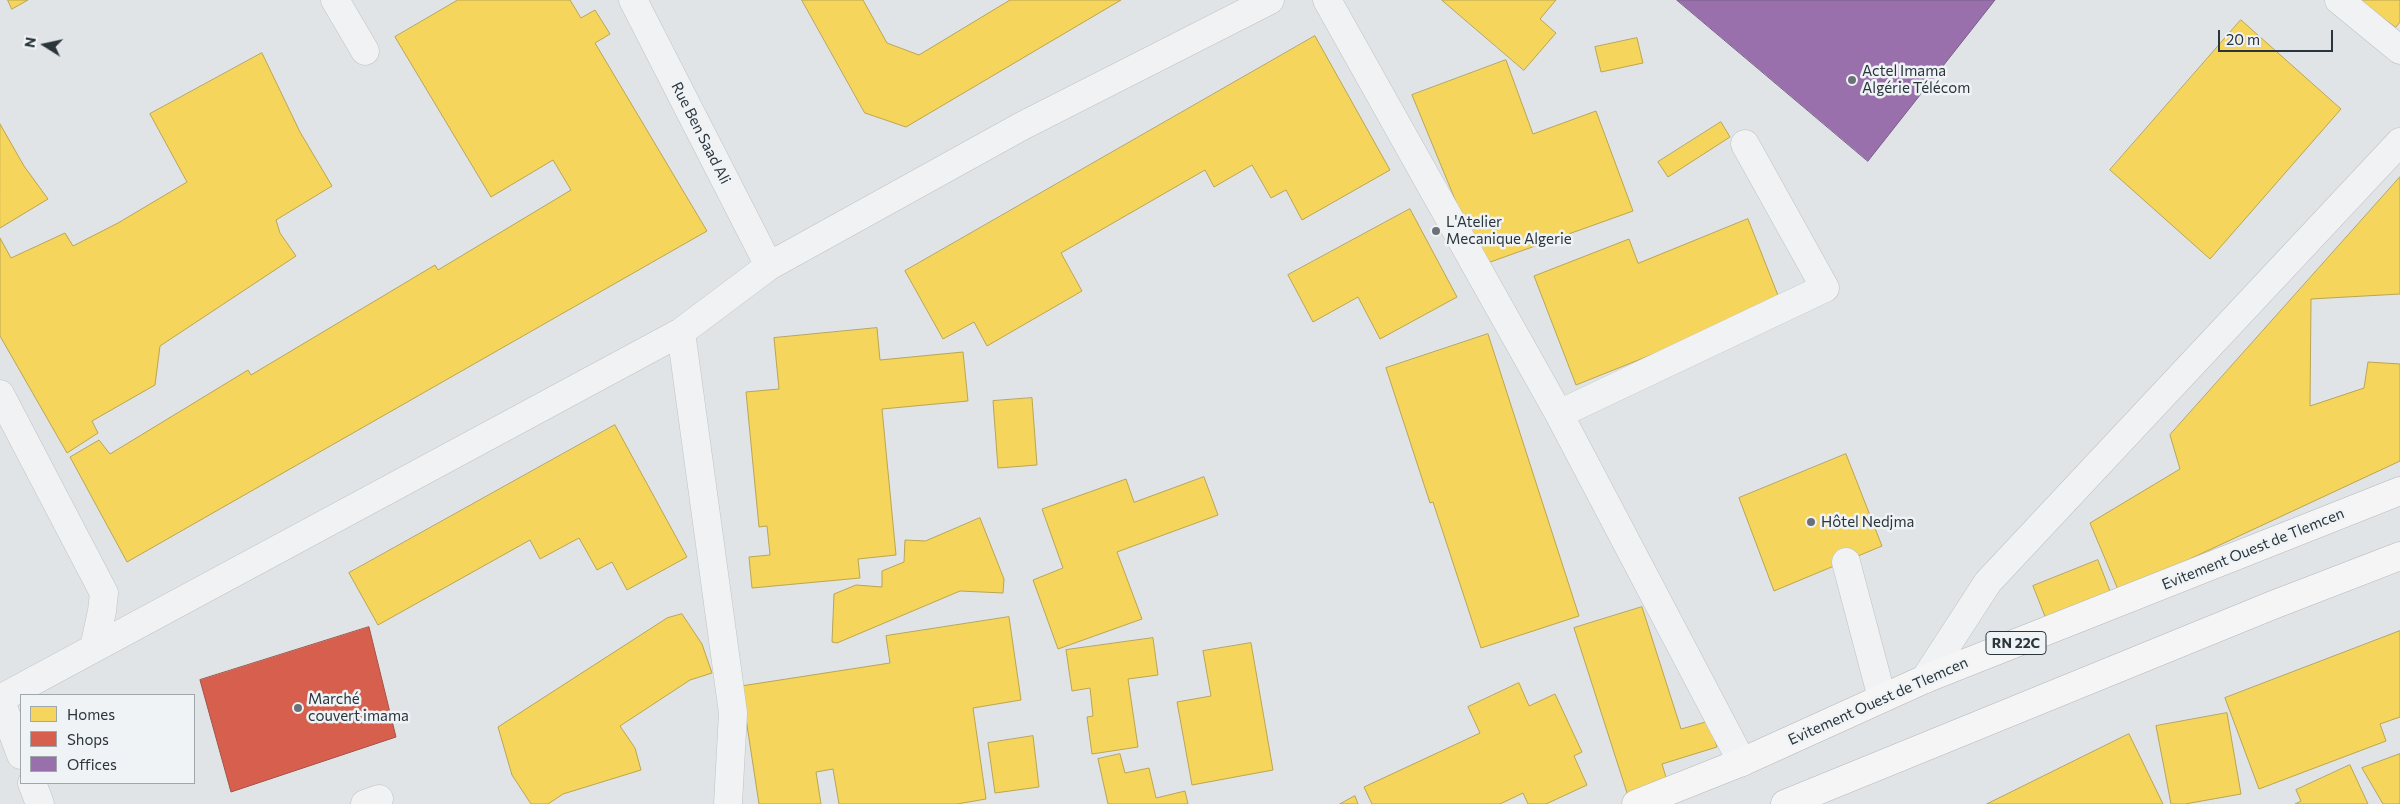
<!DOCTYPE html>
<html>
<head>
<meta charset="utf-8">
<style>
  body { margin:0 }
  #map { position:relative; width:2400px; height:804px; overflow:hidden; background:#e1e4e6; font-family:Commissioner,sans-serif }
  canvas { display:block }
  .legend { position:absolute; left:20px; top:694px; width:175px; height:90px; box-sizing:border-box; background:#eff3f5; border:1px solid #a0a7ab; margin:0; padding:6px 9px; list-style:none; font-size:15px; color:#2a353c }
  .legend li { display:flex; align-items:center; gap:10px; height:25px }
  .legend b { width:25px; border:1px solid #a0a7ab }
  .north { position:absolute; left:20px; top:20px; width:50px; height:50px; -webkit-text-stroke:4px #eff3f5; paint-order:stroke; rotate:280deg; font-size:14px; font-weight:700; line-height:20px; text-align:center; color:#2a353c }
  .north::after { content:''; display:block; margin:auto; width:18px; height:22px; background:#2a353c; clip-path:polygon(50% 0,100% 100%,50% 72%,0 100%) }
  .scale { position:absolute; left:2218px; top:30px; width:115px; height:22px; box-sizing:border-box; border:2px solid #2a353c; border-top:0; padding-left:6px; font-size:15px; line-height:18px; white-space:nowrap; color:#2a353c; -webkit-text-stroke:4px #eff3f5; paint-order:stroke }
</style>
</head>
<body>
<div id="map">
<canvas width="2400" height="804"></canvas>
<ul class="legend">
<li><b style="height:14px;background:#f6d55c"></b>Homes</li>
<li><b style="height:14px;background:#d6604d"></b>Shops</li>
<li><b style="height:14px;background:#9970ab"></b>Offices</li>
</ul>
<div class="north">N</div>
<div class="scale">20 m</div>
</div>
<script>
const ctx = document.querySelector('canvas').getContext('2d');
ctx.lineJoin = 'round';
function fill(path, color) { ctx.fillStyle = color; ctx.fill(path, 'evenodd'); }
function trace(path, color, width, dash) { ctx.strokeStyle = color; ctx.lineWidth = width; ctx.lineCap = dash ? 'butt' : 'round'; ctx.setLineDash(dash || []); ctx.stroke(path); }
function drawText(font, color, halo, rows, align = 'center') {
  ctx.font = font + ' Commissioner,sans-serif'; ctx.lineWidth = 5; ctx.setLineDash([]); ctx.textBaseline = 'middle'; ctx.strokeStyle = halo; ctx.fillStyle = color; for (const [text, x, y, turn = 0] of rows) {
    ctx.save(); ctx.translate(x, y); ctx.rotate((+turn || 0) * Math.PI / 180); ctx.textAlign = isNaN(turn) ? turn : align; if (halo) ctx.strokeText(text, 0, 0); ctx.fillText(text, 0, 0); ctx.restore();
  }
}
const homes = new Path2D(`
  M 8,0 L 28,0 L 12,9 Z
  M 458,0 L 570,0 L 581,18 L 595,10 L 610,34 L 595,43 L 707,231 L 127,562 L 70,457 L 99,440 L 110,454 L 248,370 L 251,375 L 435,265 L 438,270 L 571,190 L 553,160 L 491,197 L 395,37 Z
  M 802,0 L 863,0 L 887,43 L 919,55 L 1010,0 L 1121,0 L 906,127 L 865,113 Z
  M 1442,0 L 1556,0 L 1540,19 L 1556,33 L 1524,70 Z
  M 2359,0 L 2400,0 L 2400,22 L 2396,27 Z
  M 2241,20 L 2341,109 L 2210,259 L 2110,170 Z
  M 1315,36 L 1390,170 L 1302,220 L 1286,190 L 1271,198 L 1252,165 L 1214,187 L 1205,170 L 1061,253 L 1082,291 L 987,346 L 974,322 L 943,339 L 905,271 Z
  M 1637,38 L 1643,63 L 1601,72 L 1595,47 Z
  M 262,53 L 300,132 L 332,186 L 276,220 L 280,233 L 296,256 L 160,346 L 155,385 L 92,421 L 98,433 L 67,453 L 0,336 L 0,238 L 11,258 L 65,233 L 73,246 L 118,223 L 187,182 L 150,114 Z
  M 1506,60 L 1533,134 L 1596,111 L 1633,211 L 1482,265 L 1412,95 Z
  M 1721,122 L 1730,137 L 1668,177 L 1658,162 Z
  M 0,124 L 24,166 L 48,199 L 0,228 Z
  M 2400,177 L 2400,294 L 2311,299 L 2310,406 L 2364,388 L 2368,362 L 2400,364 L 2400,461 L 2119,592 L 2090,523 L 2180,469 L 2170,435 Z
  M 1410,209 L 1457,297 L 1380,339 L 1358,297 L 1313,322 L 1288,275 Z
  M 1748,219 L 1781,303 L 1576,385 L 1534,276 L 1629,239 L 1638,263 Z
  M 877,328 L 880,360 L 963,352 L 968,401 L 882,409 L 896,555 L 858,559 L 860,578 L 752,588 L 749,557 L 770,555 L 767,526 L 759,527 L 746,392 L 779,389 L 774,338 Z
  M 1488,334 L 1579,616 L 1481,648 L 1433,502 L 1430,503 L 1386,368 Z
  M 1032,398 L 1037,465 L 998,468 L 993,401 Z
  M 615,425 L 687,557 L 627,590 L 612,562 L 597,570 L 579,538 L 540,559 L 530,540 L 378,625 L 349,573 Z
  M 1846,454 L 1882,546 L 1774,591 L 1739,498 Z
  M 1204,477 L 1218,515 L 1117,552 L 1142,619 L 1058,649 L 1033,580 L 1063,568 L 1042,509 L 1126,479 L 1134,502 Z
  M 980,518 L 1004,579 L 1003,593 L 960,591 L 837,643 L 832,642 L 834,594 L 856,585 L 882,587 L 882,571 L 904,562 L 905,540 L 925,541 Z
  M 2098,560 L 2113,599 L 2048,624 L 2033,586 Z
  M 1642,607 L 1681,729 L 1709,721 L 1717,747 L 1662,764 L 1668,784 L 1628,796 L 1574,628 Z
  M 682,614 L 702,644 L 712,673 L 690,680 L 620,726 L 635,748 L 641,770 L 563,794 L 548,804 L 531,804 L 512,775 L 498,727 L 667,618 Z
  M 1009,617 L 1021,700 L 973,708 L 986,799 L 957,804 L 839,804 L 833,769 L 816,772 L 821,804 L 759,804 L 741,686 L 890,663 L 886,636 Z
  M 2400,631 L 2400,717 L 2380,724 L 2386,741 L 2259,789 L 2225,698 Z
  M 1153,638 L 1158,675 L 1128,679 L 1138,747 L 1092,754 L 1087,717 L 1093,716 L 1090,688 L 1072,691 L 1066,650 Z
  M 1251,643 L 1273,770 L 1192,785 L 1177,702 L 1211,696 L 1203,651 Z
  M 1519,683 L 1529,706 L 1555,694 L 1582,752 L 1574,756 L 1587,785 L 1546,804 L 1528,804 L 1523,793 L 1500,804 L 1372,804 L 1364,787 L 1480,733 L 1468,707 Z
  M 2227,713 L 2241,794 L 2185,804 L 2171,804 L 2156,726 Z
  M 2129,734 L 2163,804 L 1987,804 Z
  M 1033,736 L 1039,787 L 995,793 L 988,743 Z
  M 1120,754 L 1125,773 L 1149,768 L 1156,798 L 1185,791 L 1188,804 L 1108,804 L 1098,759 Z
  M 2400,754 L 2400,804 L 2383,804 L 2362,768 Z
  M 2350,765 L 2368,804 L 2295,804 L 2301,801 L 2296,790 Z
  M 1355,796 L 1358,804 L 1340,804 Z`);
fill(homes, '#f6d55c');
trace(homes, '#b9a552', 1);
const shops = new Path2D(`
  M 369,627 L 396,737 L 231,792 L 200,680 Z`);
fill(shops, '#d6604d');
trace(shops, '#a25348', 1);
const offices = new Path2D(`
  M 1677,0 L 1995,0 L 1868,161 Z`);
fill(offices, '#9970ab');
trace(offices, '#785e8a', 1);
const minor = new Path2D(`
  M 335,0 L 365,51
  M 633,0 L 769,266
  M 1327,0 L 1559,414 L 1742,762
  M 2339,0 L 2400,50
  M 681,332 L 733,713 L 728,804
  M 0,394 L 104,593 L 102,611 L 94,648
  M 1559,414 L 1825,288 L 1745,144
  M 1846,562 L 1882,698
  M 1925,679 L 1988,582 L 2400,142
  M 0,699 L 681,332 L 769,266 L 1022,126 L 1270,0
  M 0,699 L 21,755
  M 32,783 L 40,804
  M 365,804 L 379,799`);
const highway = new Path2D(`
  M 1636,804 L 1742,762 L 1925,679 L 2400,491
  M 1785,804 L 2273,605 L 2400,556`);
trace(minor, '#bfc2c4', 29);
trace(highway, '#b4b7ba', 29);
trace(minor, '#f0f2f3', 28);
trace(highway, '#f5f5f6', 28);
for (const [x, y, r, color] of [
  [1852,80,5,"#6a7278"],
  [1436,231,5,"#6a7278"],
  [1811,522,5,"#6a7278"],
  [298,708,5,"#6a7278"]
]) { const dot = new Path2D(); dot.arc(x, y, r, 0, 2 * Math.PI); ctx.fillStyle = color; ctx.fill(dot); trace(dot, '#eff3f5', 2); }
for (const [x, y, w] of [
  [2016,643,60]
]) { const box = new Path2D(); box.roundRect(x - w / 2, y - 11.5, w, 23, 4); ctx.fillStyle = '#eff3f5'; ctx.fill(box); trace(box, '#2a353c', 1); }
drawText('bold 14px', '#2a353c', null, [
  ["RN 22C",2016,643]
]);
drawText('15px', '#2a353c', '#eff3f5', [
  ["Actel Imama",1862,71],
  ["Algérie Télécom",1862,88],
  ["L'Atelier",1446,222],
  ["Mecanique Algerie",1446,239],
  ["Hôtel Nedjma",1821,522],
  ["Marché",308,699],
  ["couvert imama",308,716]
], 'left');
drawText('15px', '#2a353c', '#eff3f5', [
  ["Rue Ben Saad Ali",701,133,63],
  ["Evitement Ouest de Tlemcen",2253,549,-22],
  ["Evitement Ouest de Tlemcen",1878,701,-24]
]);
</script>
</body>
</html>
